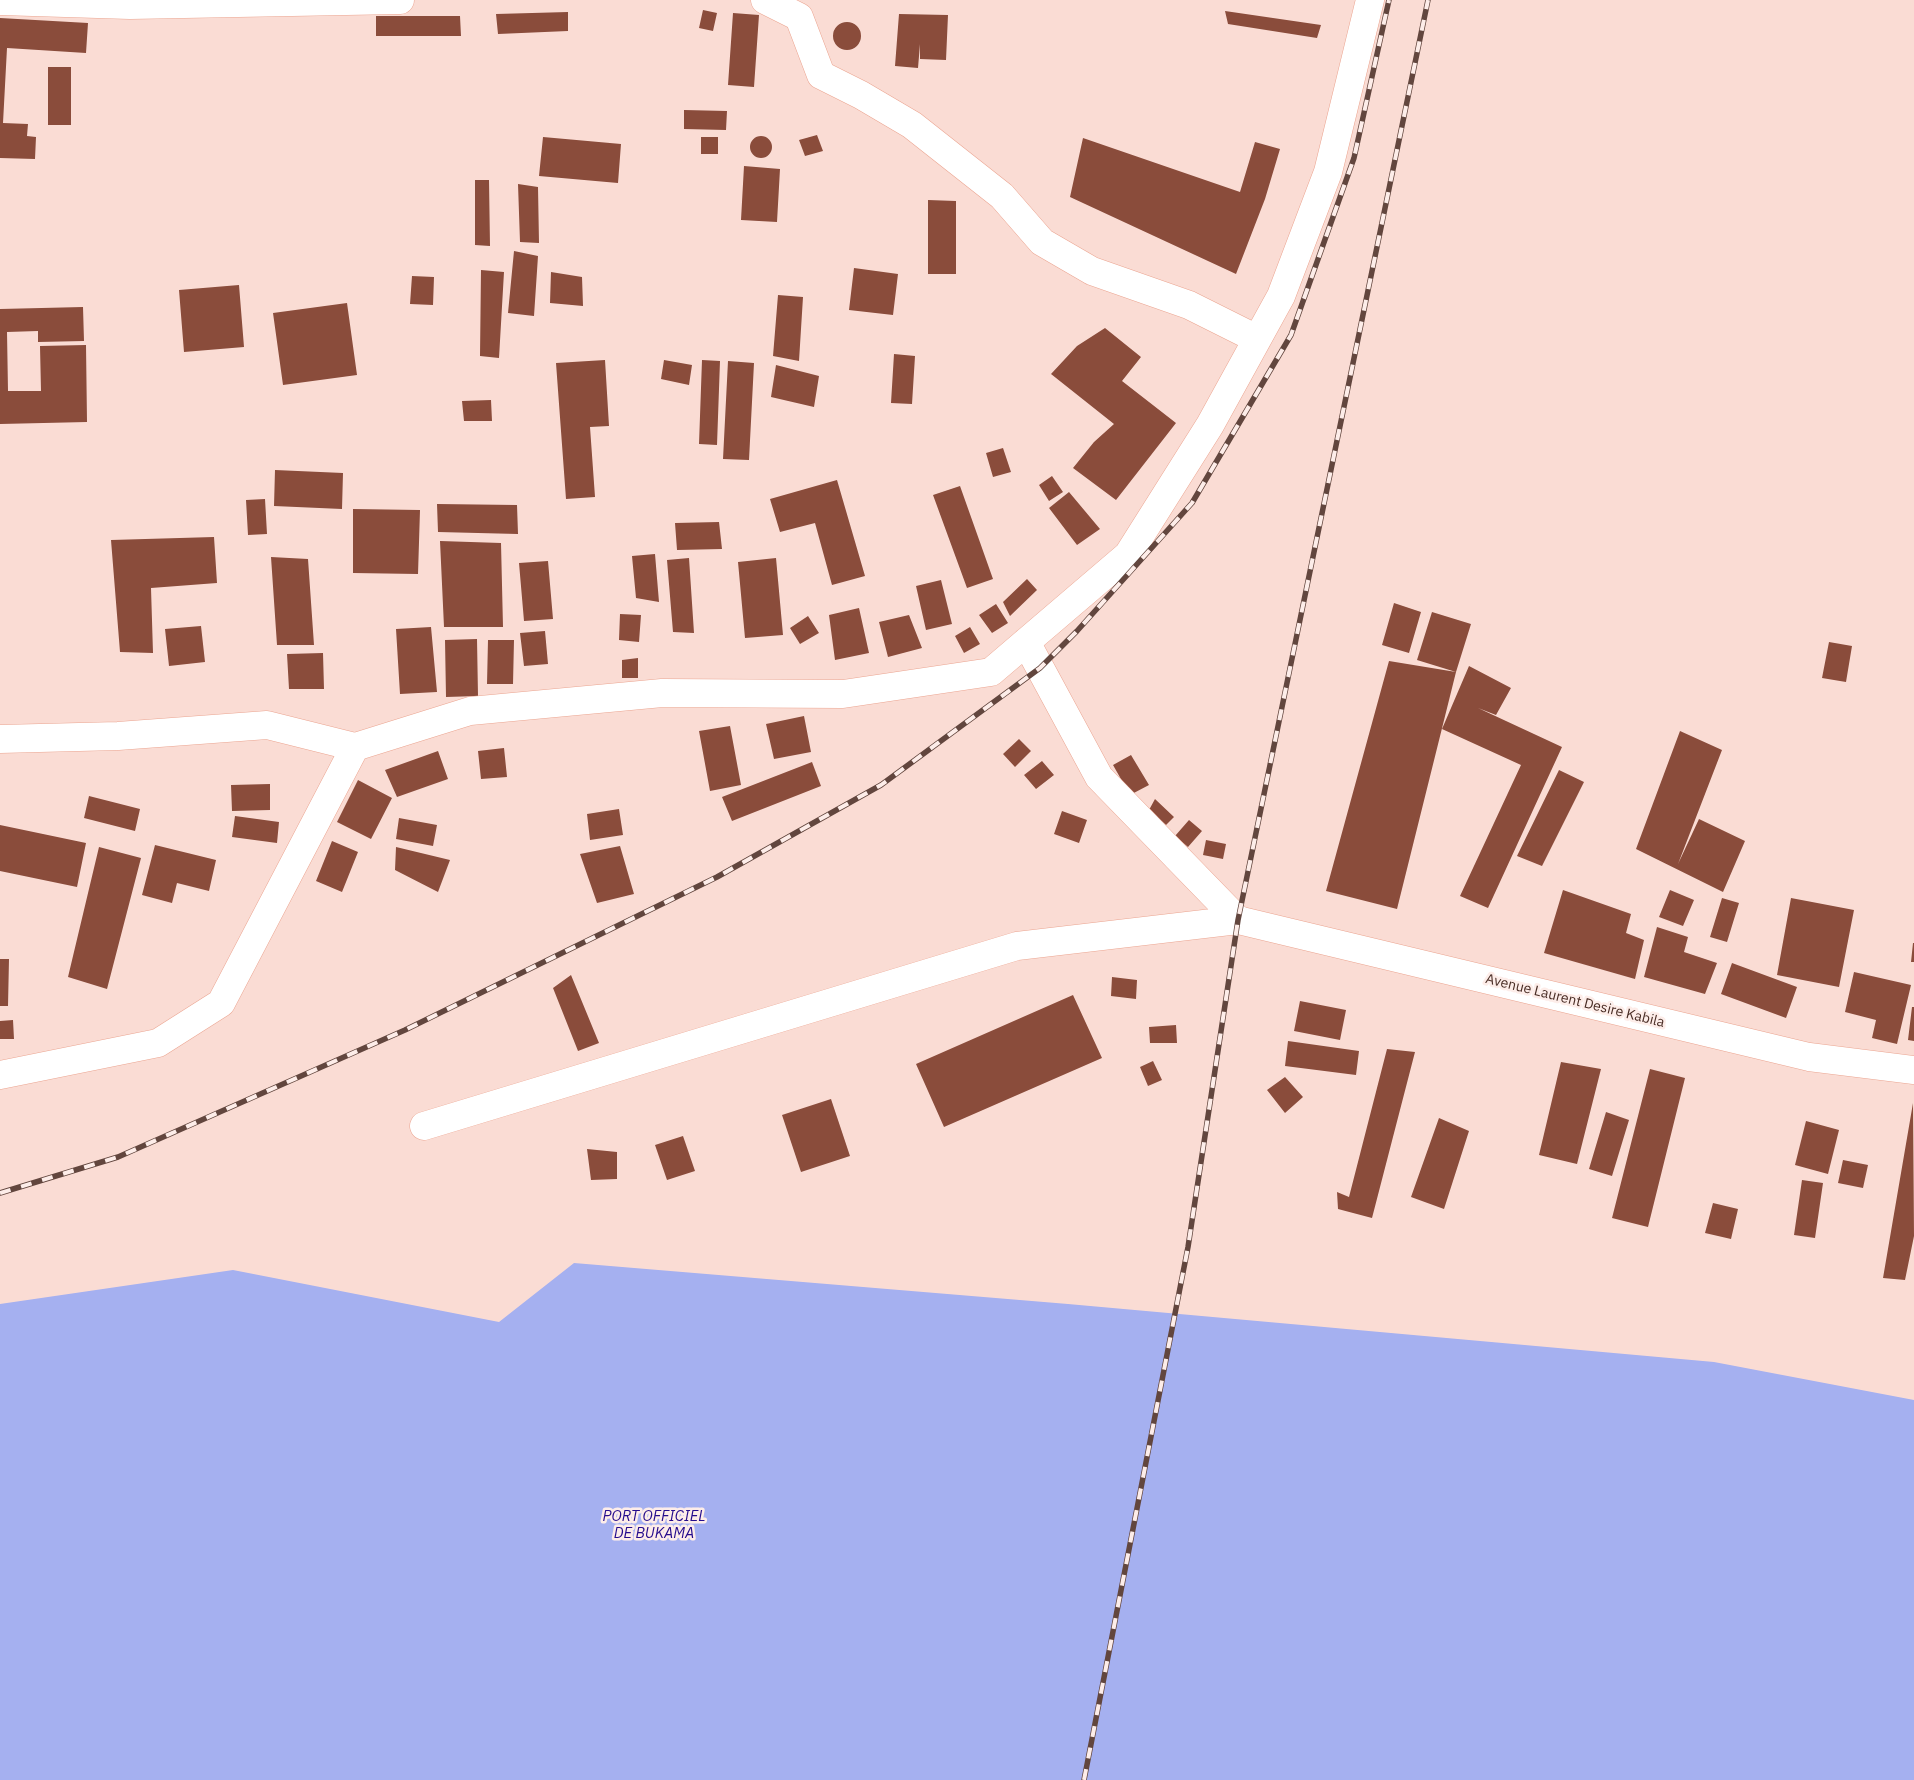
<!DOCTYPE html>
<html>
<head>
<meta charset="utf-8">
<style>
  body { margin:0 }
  canvas { display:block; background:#fadcd4 }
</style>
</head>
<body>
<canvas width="1914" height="1780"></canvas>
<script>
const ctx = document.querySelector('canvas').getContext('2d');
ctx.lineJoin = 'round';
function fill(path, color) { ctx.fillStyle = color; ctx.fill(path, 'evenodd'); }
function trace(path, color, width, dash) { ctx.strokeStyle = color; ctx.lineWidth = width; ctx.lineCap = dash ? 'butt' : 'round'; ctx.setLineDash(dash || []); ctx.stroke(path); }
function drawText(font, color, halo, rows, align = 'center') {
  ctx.font = font + ' "IBM Plex Sans",sans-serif'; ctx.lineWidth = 5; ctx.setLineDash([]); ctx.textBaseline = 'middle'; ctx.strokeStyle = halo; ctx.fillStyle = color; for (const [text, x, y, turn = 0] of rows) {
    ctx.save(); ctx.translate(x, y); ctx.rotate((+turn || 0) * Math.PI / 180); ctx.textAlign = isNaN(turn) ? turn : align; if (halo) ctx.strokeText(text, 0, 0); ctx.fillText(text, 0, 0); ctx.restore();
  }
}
fill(new Path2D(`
  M 574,1263 L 1068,1304 L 1714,1362 L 1914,1400 L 1914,1780 L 0,1780 L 0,1304 L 233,1270 L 499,1322 Z`), '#a5b0f0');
fill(new Path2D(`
  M 703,10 L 717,13 L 713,31 L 699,28 Z
  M 1225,11 L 1321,25 L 1317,38 L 1228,24 Z
  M 568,12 L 568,31 L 498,34 L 496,14 Z
  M 733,13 L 759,15 L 754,87 L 728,85 Z
  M 899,14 L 948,15 L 946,60 L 920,59 L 920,44 L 918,68 L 895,66 Z
  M 376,16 L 460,16 L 461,36 L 376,36 Z
  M 0,18 L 88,23 L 86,53 L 7,48 L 3,123 L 28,124 L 27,136 L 36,137 L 35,159 L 0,158 Z
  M833 36a14 14 0 1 1 28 0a14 14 0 1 1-28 0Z
  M 48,67 L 71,67 L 71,125 L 48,125 Z
  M 684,110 L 727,111 L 726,130 L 684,129 Z
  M 817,135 L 823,151 L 805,156 L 799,140 Z
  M750 147a11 11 0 1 1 22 0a11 11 0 1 1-22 0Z
  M 543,137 L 621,144 L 618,183 L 539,176 Z
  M 701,137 L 718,137 L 718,154 L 701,154 Z
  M 1083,138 L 1240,192 L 1255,142 L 1280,149 L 1265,199 L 1236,274 L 1070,197 Z
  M 744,166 L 780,169 L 777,222 L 741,220 Z
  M 475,180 L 489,180 L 490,246 L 475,245 Z
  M 518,184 L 538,187 L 539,243 L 520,242 Z
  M 928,200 L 956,201 L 956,274 L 928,274 Z
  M 514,251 L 538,256 L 534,316 L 508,313 Z
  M 854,268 L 898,274 L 893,315 L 849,310 Z
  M 481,270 L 504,272 L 499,358 L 480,356 Z
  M 551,272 L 582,277 L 583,306 L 550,303 Z
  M 412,276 L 434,277 L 433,305 L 410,304 Z
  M 239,285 L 244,347 L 184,352 L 179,290 Z
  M 778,295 L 803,297 L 799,361 L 773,356 Z
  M 347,303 L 357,375 L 283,385 L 273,313 Z
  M 83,307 L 84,341 L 38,342 L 38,331 L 7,332 L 8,391 L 41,391 L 40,346 L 86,345 L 87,422 L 0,424 L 0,309 Z
  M 1105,328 L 1141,357 L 1122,381 L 1176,423 L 1116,500 L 1073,468 L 1094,442 L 1114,424 L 1051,374 L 1077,346 Z
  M 894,354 L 915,356 L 912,404 L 891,403 Z
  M 605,360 L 609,426 L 590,427 L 595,497 L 566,499 L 556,363 Z
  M 664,360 L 692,365 L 689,385 L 661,379 Z
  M 702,360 L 720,361 L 717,445 L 699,444 Z
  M 728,361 L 754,363 L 749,460 L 723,459 Z
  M 776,365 L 819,376 L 814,407 L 771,397 Z
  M 491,400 L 492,421 L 464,421 L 462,401 Z
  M 1003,448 L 1011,472 L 993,477 L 986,453 Z
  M 275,470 L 343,473 L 342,509 L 274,506 Z
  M 1052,476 L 1063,492 L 1049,501 L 1039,485 Z
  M 837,480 L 865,576 L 832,585 L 815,523 L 780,532 L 770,499 Z
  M 960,486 L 993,579 L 967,588 L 933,495 Z
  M 1069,492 L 1100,529 L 1077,545 L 1049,508 Z
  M 265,499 L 267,534 L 248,535 L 246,500 Z
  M 437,504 L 517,505 L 518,534 L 438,532 Z
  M 353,509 L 420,510 L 418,574 L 353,573 Z
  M 719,522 L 722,549 L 677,550 L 675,523 Z
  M 214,537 L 217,583 L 151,588 L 153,653 L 120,652 L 111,540 Z
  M 440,541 L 501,543 L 503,627 L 444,627 Z
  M 655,554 L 659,602 L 636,598 L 632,556 Z
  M 271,557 L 308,559 L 314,645 L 277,645 Z
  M 689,558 L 694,633 L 673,632 L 667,560 Z
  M 776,558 L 783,635 L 745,638 L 738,562 Z
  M 548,561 L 553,619 L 524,621 L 519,563 Z
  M 1027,579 L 1037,590 L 1010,616 L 1003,602 Z
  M 941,580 L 952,624 L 926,630 L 916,586 Z
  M 1394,603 L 1421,612 L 1409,653 L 1382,645 Z
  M 996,604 L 1008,623 L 992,633 L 979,615 Z
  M 859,608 L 869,653 L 835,660 L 829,615 Z
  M 1432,612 L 1471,624 L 1456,672 L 1417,660 Z
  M 620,614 L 641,615 L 639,642 L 619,640 Z
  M 909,615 L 922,648 L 888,657 L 879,622 Z
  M 808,616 L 819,633 L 800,644 L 790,628 Z
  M 201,626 L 205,662 L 169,666 L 165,629 Z
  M 431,627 L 437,692 L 400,694 L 396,629 Z
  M 970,627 L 980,644 L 964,653 L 955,636 Z
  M 545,631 L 548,664 L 524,666 L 520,633 Z
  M 477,639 L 478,696 L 446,697 L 445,640 Z
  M 488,640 L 514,640 L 513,684 L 487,684 Z
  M 1829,642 L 1852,646 L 1846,682 L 1822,678 Z
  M 323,653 L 324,689 L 289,689 L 287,654 Z
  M 638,658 L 638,678 L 622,678 L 622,660 Z
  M 1389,661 L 1456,672 L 1397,909 L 1326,891 Z
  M 1469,666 L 1511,688 L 1496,715 L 1478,708 L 1562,747 L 1488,908 L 1460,896 L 1521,765 L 1442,729 Z
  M 804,716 L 811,752 L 774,759 L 766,724 Z
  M 730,726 L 741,785 L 710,791 L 699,731 Z
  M 1680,731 L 1722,750 L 1678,864 L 1699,819 L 1745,841 L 1723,892 L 1636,849 Z
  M 1019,739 L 1031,751 L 1015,767 L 1003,754 Z
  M 504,748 L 507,777 L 481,779 L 478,751 Z
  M 438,751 L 448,779 L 397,797 L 385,770 Z
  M 1131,755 L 1149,785 L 1130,795 L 1113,765 Z
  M 1042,761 L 1054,775 L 1036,789 L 1024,775 Z
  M 812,762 L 821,786 L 732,821 L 722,797 Z
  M 1559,770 L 1584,782 L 1542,866 L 1517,856 Z
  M 358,780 L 392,798 L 371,839 L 337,822 Z
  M 270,784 L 270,810 L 232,811 L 231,785 Z
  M 89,796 L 140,809 L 135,831 L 84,818 Z
  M 1155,799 L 1174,817 L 1166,825 L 1149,810 Z
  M 619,809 L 623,835 L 590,840 L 587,814 Z
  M 1062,811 L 1087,820 L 1079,843 L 1054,834 Z
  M 235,816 L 279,822 L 277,843 L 232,837 Z
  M 399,818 L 437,825 L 433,846 L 396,839 Z
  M 1189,820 L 1202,831 L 1188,847 L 1175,836 Z
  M 0,825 L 86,843 L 77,887 L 0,871 Z
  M 1206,840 L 1226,844 L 1223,859 L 1203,855 Z
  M 332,841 L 358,852 L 342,892 L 316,881 Z
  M 155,845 L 216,860 L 209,891 L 177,883 L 172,903 L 142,895 Z
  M 620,846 L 634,894 L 597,903 L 580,854 Z
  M 99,847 L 141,858 L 107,989 L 68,977 Z
  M 396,847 L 450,860 L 438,892 L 395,870 Z
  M 1563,890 L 1631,914 L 1626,933 L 1644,940 L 1635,979 L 1544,953 Z
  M 1670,890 L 1694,900 L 1683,926 L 1659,917 Z
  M 1722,898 L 1739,903 L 1727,942 L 1710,937 Z
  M 1791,898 L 1854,910 L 1839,987 L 1777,975 Z
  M 1657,927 L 1688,937 L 1684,952 L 1717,963 L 1705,994 L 1644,977 Z
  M 1913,943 L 1914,943 L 1914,962 L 1911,962 Z
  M 0,959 L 9,959 L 8,1006 L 0,1006 Z
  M 1732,963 L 1797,987 L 1786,1018 L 1721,994 Z
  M 1854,972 L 1911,985 L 1897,1044 L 1872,1038 L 1876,1020 L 1845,1012 Z
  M 571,975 L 599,1043 L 578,1051 L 553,988 Z
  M 1112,977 L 1137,980 L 1136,999 L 1111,996 Z
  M 1073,995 L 1102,1058 L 944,1127 L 916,1064 Z
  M 1300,1001 L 1346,1010 L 1340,1040 L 1294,1031 Z
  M 1912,1007 L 1914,1007 L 1914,1041 L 1908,1040 Z
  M 13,1020 L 14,1039 L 0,1039 L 0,1021 Z
  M 1176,1025 L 1177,1043 L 1150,1043 L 1149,1027 Z
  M 1288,1041 L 1359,1051 L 1356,1075 L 1285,1066 Z
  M 1387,1049 L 1415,1052 L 1372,1218 L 1338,1209 L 1337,1192 L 1349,1197 Z
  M 1153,1061 L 1162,1080 L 1148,1086 L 1140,1067 Z
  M 1561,1062 L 1601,1069 L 1577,1164 L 1539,1155 Z
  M 1650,1069 L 1685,1078 L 1648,1227 L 1612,1218 Z
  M 1285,1077 L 1303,1097 L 1285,1113 L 1267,1090 Z
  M 831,1099 L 850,1156 L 801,1172 L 782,1115 Z
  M 1913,1103 L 1914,1236 L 1905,1280 L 1883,1278 Z
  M 1606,1112 L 1629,1120 L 1612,1176 L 1589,1169 Z
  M 1439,1118 L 1469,1131 L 1444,1209 L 1411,1197 Z
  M 1806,1121 L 1839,1130 L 1828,1174 L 1795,1165 Z
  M 683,1136 L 695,1171 L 667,1180 L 655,1145 Z
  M 587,1149 L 617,1152 L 617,1179 L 591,1180 Z
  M 1843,1160 L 1868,1165 L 1863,1188 L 1838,1183 Z
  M 1802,1180 L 1823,1183 L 1815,1238 L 1794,1235 Z
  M 1713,1203 L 1738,1209 L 1731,1239 L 1705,1233 Z`), '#8a4c3b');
const minor = new Path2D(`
  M 765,0 L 799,17 L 821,75 L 861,95 L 912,125 L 1002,196 L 1042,242 L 1092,271 L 1189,305 L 1257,339
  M 0,1 L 130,5 L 400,0
  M 1026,642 L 1099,777 L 1238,920
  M 0,739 L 118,736 L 267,725 L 355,747
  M 0,1075 L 158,1043 L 221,1003 L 355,747 L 470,711 L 662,693 L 843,694 L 991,672 L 1128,555 L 1210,425 L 1281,296 L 1328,172 L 1370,0
  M 424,1126 L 1017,946 L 1238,920`);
const major = new Path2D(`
  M 1238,920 L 1809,1057 L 1914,1070`);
trace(minor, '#eba591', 29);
trace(major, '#eba591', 29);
trace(minor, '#fff', 28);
trace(major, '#fff', 28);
const rail = new Path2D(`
  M 0,1193 L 118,1157 L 405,1030 L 717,877 L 881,785 L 1040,668 L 1077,631 L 1192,503 L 1291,335 L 1354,158 L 1389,0
  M 1084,1780 L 1188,1247 L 1238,920 L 1428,0`);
trace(rail, '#62463e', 5.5);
trace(rail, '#fdede9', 4, [11]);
drawText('14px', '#482c24', '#fdede9', [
  ["Avenue Laurent Desire Kabila",1575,1001,14]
]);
drawText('italic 15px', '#260d8d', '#fdede9', [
  ["PORT OFFICIEL",654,1517],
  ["DE BUKAMA",654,1534]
]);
</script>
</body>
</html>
